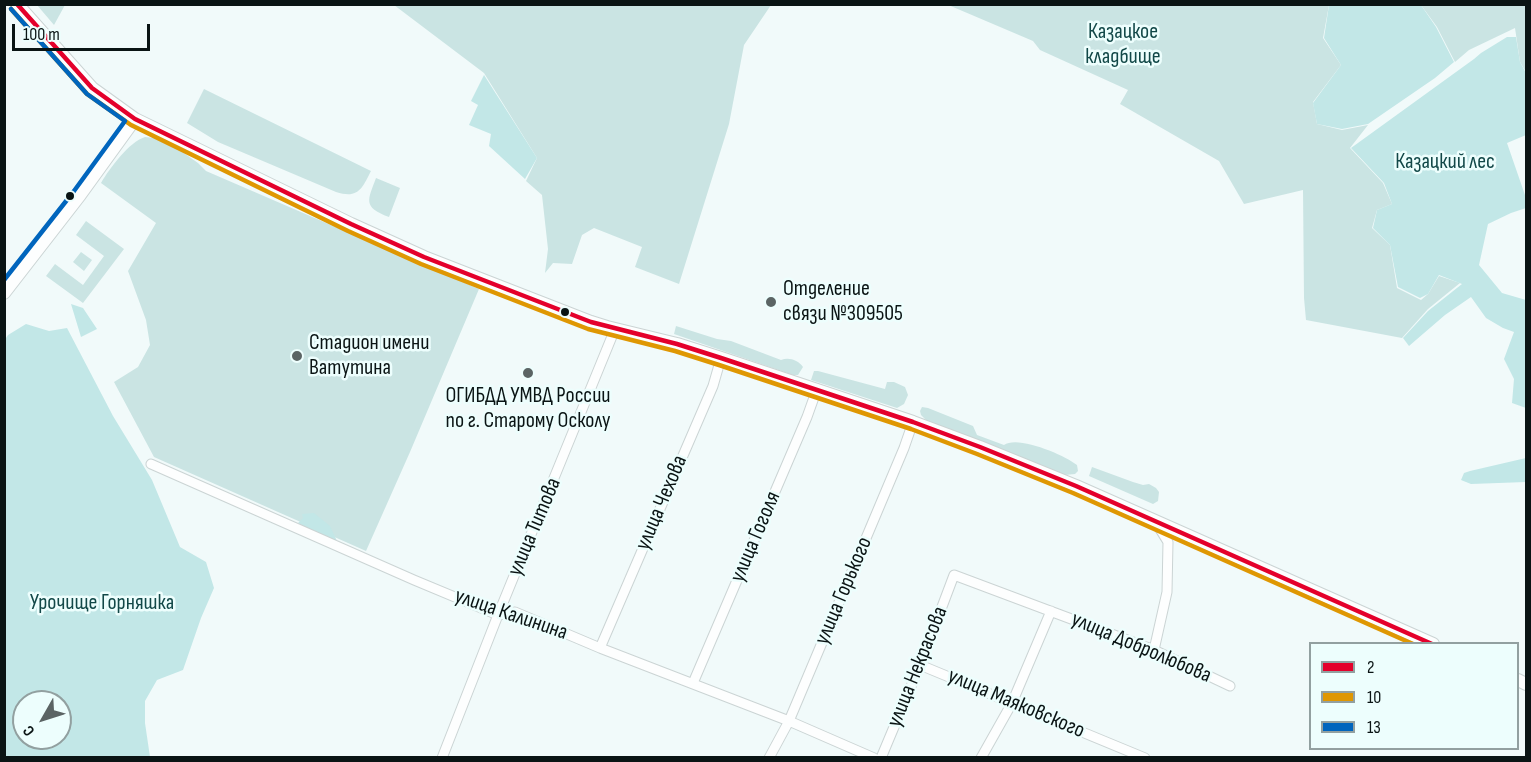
<!DOCTYPE html>
<html>
<head>
<meta charset="utf-8">
<style>
  body { margin:0 }
  #map { position:relative; width:1531px; height:762px; overflow:hidden; background:#f1fafa; font-family:"Sofia Sans Condensed",sans-serif }
  canvas { display:block }
  .frame { position:absolute; inset:0; border:6px solid #0a1414; pointer-events:none }
  .legend { position:absolute; left:1309px; top:642px; width:210px; height:108px; box-sizing:border-box; background:#edfefd; border:2px solid #92a0a0; margin:0; padding:8px 10px; list-style:none; font-size:18px; color:#0a1414 }
  .legend li { display:flex; align-items:center; gap:12px; height:30px }
  .legend b { width:30px; border:2px solid #92a0a0 }
  .north { position:absolute; left:12px; top:690px; width:60px; height:60px; box-sizing:border-box; background:#edfefd; border:2px solid #92a0a0; border-radius:50%; rotate:231deg; font-size:16px; font-weight:700; line-height:24px; text-align:center; color:#0a1414 }
  .north::after { content:''; display:block; margin:auto; width:21px; height:27px; background:#5b6464; clip-path:polygon(50% 0,100% 100%,50% 72%,0 100%) }
  .scale { position:absolute; left:12px; top:24px; width:138px; height:27px; box-sizing:border-box; border:3px solid #0a1414; border-top:0; padding-left:8px; font-size:18px; line-height:21px; white-space:nowrap; color:#0a1414; -webkit-text-stroke:4px #edfefd; paint-order:stroke }
</style>
</head>
<body>
<div id="map">
<canvas width="1531" height="762"></canvas>
<div class="frame"></div>
<ul class="legend">
<li><b style="height:8px;background:#e4002b"></b>2</li>
<li><b style="height:8px;background:#df9702"></b>10</li>
<li><b style="height:8px;background:#0065bd"></b>13</li>
</ul>
<div class="north">С</div>
<div class="scale">100 m</div>
</div>
<script>
const ctx = document.querySelector('canvas').getContext('2d');
ctx.lineJoin = 'round';
function fill(path, color) { ctx.fillStyle = color; ctx.fill(path, 'evenodd'); }
function trace(path, color, width, dash) { ctx.strokeStyle = color; ctx.lineWidth = width; ctx.lineCap = dash ? 'butt' : 'round'; ctx.setLineDash(dash || []); ctx.stroke(path); }
function drawText(font, color, halo, rows, align = 'center') {
  ctx.font = font + ' "Sofia Sans Condensed",sans-serif'; ctx.lineWidth = 5; ctx.setLineDash([]); ctx.textBaseline = 'middle'; ctx.strokeStyle = halo; ctx.fillStyle = color; for (const [text, x, y, turn = 0] of rows) {
    ctx.save(); ctx.translate(x, y); ctx.rotate((+turn || 0) * Math.PI / 180); ctx.textAlign = isNaN(turn) ? turn : align; if (halo) ctx.strokeText(text, 0, 0); ctx.fillText(text, 0, 0); ctx.restore();
  }
}
fill(new Path2D(`
  M 946,4 L 1329,5 L 1323,38 L 1341,65 L 1313,102 L 1317,124 L 1342,130 L 1368,125 L 1350,148 L 1383,183 L 1392,204 L 1377,210 L 1372,228 L 1390,245 L 1397,288 L 1421,300 L 1428,294 L 1439,276 L 1460,283 L 1428,309 L 1402,338 L 1306,320 L 1304,298 L 1303,190 L 1244,204 L 1219,161 L 1120,104 L 1128,90 L 1040,50 L 1033,41 Z
  M 37,5 L 65,5 L 54,25 Z
  M 394,5 L 771,5 L 744,45 L 729,124 L 679,284 L 635,267 L 642,247 L 594,228 L 582,235 L 572,264 L 553,263 L 545,273 L 548,249 L 542,195 L 526,181 L 537,158 L 484,73 Z
  M 1421,5 L 1526,5 L 1526,72 L 1520,62 L 1515,28 L 1469,50 L 1455,62 L 1437,27 Z
  M 204,89 L 371,171 C 362,189 358,199 336,192 L 218,142 L 187,123 Z
  M 145,137 L 164,139 L 198,163 L 206,171 L 479,289 L 410,452 L 366,551 L 154,457 L 114,382 L 138,367 L 150,345 L 146,320 L 128,271 L 156,223 L 101,183 C 110,168 129,142 145,137 Z
  M 376,178 L 400,188 L 389,217 C 362,207 368,200 376,178 Z
  M 86,221 L 124,249 L 83,303 L 46,276 L 55,264 L 83,285 L 104,256 L 76,235 Z
  M 81,252 L 92,260 L 84,271 L 73,262 Z
  M 676,326 L 717,339 L 731,341 L 781,360 C 789,357 798,360 803,367 L 798,375 L 793,375 L 674,334 Z
  M 814,371 L 818,371 L 885,389 L 887,382 L 894,382 L 905,387 L 908,395 L 904,404 L 897,408 L 811,380 Z
  M 922,407 L 928,408 L 973,426 L 977,435 L 1004,445 C 1018,435 1064,455 1077,465 L 1078,471 L 1075,474 L 1065,475 L 927,421 L 921,415 L 920,411 Z
  M 1092,467 L 1133,482 L 1143,485 L 1149,484 L 1156,488 L 1159,492 L 1158,501 L 1153,504 L 1089,476 Z`), '#cae4e3');
fill(new Path2D(`
  M 1329,5 L 1421,5 L 1436,27 L 1454,62 L 1435,78 L 1368,124 L 1342,129 L 1317,124 L 1313,103 L 1341,65 L 1324,38 Z
  M 1507,37 L 1516,37 L 1520,62 L 1526,73 L 1526,135 L 1507,143 L 1526,198 L 1526,208 L 1511,213 L 1488,224 L 1479,265 L 1502,293 L 1526,300 L 1526,408 L 1512,403 L 1514,379 L 1504,359 L 1514,332 L 1503,328 L 1486,318 L 1471,297 L 1445,315 L 1409,346 L 1403,338 L 1428,311 L 1462,284 L 1439,275 L 1428,294 L 1420,298 L 1398,287 L 1390,245 L 1373,228 L 1377,210 L 1392,204 L 1384,183 L 1351,148 L 1474,59 L 1481,53 Z
  M 484,75 L 537,158 L 525,179 L 489,146 L 491,134 L 469,125 L 478,105 L 471,101 Z
  M 71,304 L 83,308 L 97,329 L 81,337 Z
  M 26,324 L 49,331 L 67,328 L 113,416 L 152,480 L 180,547 L 206,562 L 214,588 L 201,618 L 183,670 L 157,680 L 145,701 L 145,723 L 150,757 L 5,757 L 4,341 L 8,335 ZM 24,702 L 60,702 L 60,738 L 24,738 Z
  M 1526,458 L 1526,482 L 1471,484 L 1461,480 L 1464,473 L 1470,471 Z
  M 314,513 L 330,526 L 337,541 L 318,536 L 298,523 L 303,518 L 302,514 Z`), '#c2e7e7');
const minor = new Path2D(`
  M 151,464 L 414,580 L 498,615 L 515,612 L 600,648 L 789,721 L 874,758
  M 600,648 L 713,386 L 721,358
  M 1154,650 L 1167,592 L 1168,542 L 1155,521
  M 920,665 L 1145,758
  M 693,683 L 807,417 L 817,389
  M 442,758 L 498,615 L 615,329
  M 769,758 L 789,721 L 904,448 L 913,422
  M 881,758 L 920,665 L 954,575 L 1154,650 L 1230,686
  M 981,758 L 1012,703 L 1051,611`);
const major = new Path2D(`
  M 17,4 L 92,88 L 135,119 L 351,224 L 424,257 L 591,322 L 607,327 L 677,344 L 721,358 L 913,422 L 980,447 L 1076,486 L 1433,644
  M 4,293 L 80,195 L 135,119
  M 1518,680 L 1526,684`);
trace(minor, '#cbd4d4', 11);
trace(major, '#cbd4d4', 14);
trace(minor, '#fdfefe', 9);
trace(major, '#fdfefe', 12);
trace(new Path2D(`
  M 17,4 L 92,88 L 135,119 L 351,224 L 424,257 L 591,322 L 677,344 L 721,358 L 913,422 L 980,447 L 1076,486 L 1432,644`), '#e4002b', 4.5);
trace(new Path2D(`
  M 11,9 L 87,94 L 131,125 L 348,231 L 421,264 L 588,329 L 675,351 L 719,365 L 911,429 L 977,454 L 1073,493 L 1413,644`), '#df9702', 4.5);
trace(new Path2D(`
  M 4,280 L 74,191 L 125,121 L 87,94 L 11,9`), '#0065bd', 4.5);
for (const [x, y, r, color] of [
  [70,196,5,"#0a1414"],
  [771,302,6,"#5b6464"],
  [565,312,5,"#0a1414"],
  [297,356,6,"#5b6464"],
  [528,373,6,"#5b6464"]
]) { const dot = new Path2D(); dot.arc(x, y, r, 0, 2 * Math.PI); ctx.fillStyle = color; ctx.fill(dot); trace(dot, '#edfefd', 2); }
drawText('22px', '#124848', '#edfefd', [
  ["Казацкое",1123,32],
  ["кладбище",1123,57],
  ["Казацкий лес",1445,162],
  ["Урочище Горняшка",102,603]
]);
drawText('22px', '#0a1414', '#edfefd', [
  ["Отделение",783,289],
  ["связи №309505",783,314],
  ["Стадион имени",309,343],
  ["Ватутина",309,368],
  ["ОГИБДД УМВД России",528,396,"center"],
  ["по г. Старому Осколу",528,421,"center"]
], 'left');
drawText('22px', '#0a1414', '#edfefd', [
  ["улица Чехова",662,503,-67],
  ["улица Титова",535,527,-67],
  ["улица Гоголя",756,537,-67],
  ["улица Горького",844,591,-67],
  ["улица Калинина",511,615,19],
  ["улица Добролюбова",1141,648,23],
  ["улица Некрасова",918,667,-68],
  ["улица Маяковского",1016,704,23]
]);
</script>
</body>
</html>
